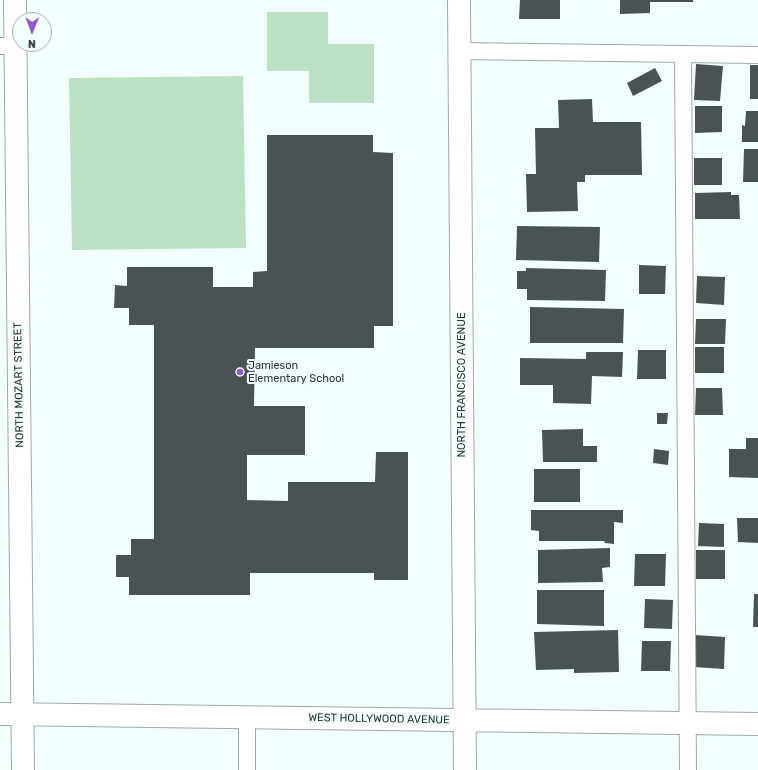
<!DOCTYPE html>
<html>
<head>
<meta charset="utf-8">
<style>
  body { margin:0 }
  #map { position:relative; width:758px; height:770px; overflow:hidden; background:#f1fffe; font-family:Rubik,sans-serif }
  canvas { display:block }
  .north { position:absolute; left:12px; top:12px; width:40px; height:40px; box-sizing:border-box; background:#f1fffe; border:1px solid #a3aead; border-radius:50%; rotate:181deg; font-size:11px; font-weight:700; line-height:16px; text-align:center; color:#2f3434 }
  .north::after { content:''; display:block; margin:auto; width:14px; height:18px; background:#9256cd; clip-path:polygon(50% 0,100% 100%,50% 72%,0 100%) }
</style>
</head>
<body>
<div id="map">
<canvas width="758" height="770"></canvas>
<div class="north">N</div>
</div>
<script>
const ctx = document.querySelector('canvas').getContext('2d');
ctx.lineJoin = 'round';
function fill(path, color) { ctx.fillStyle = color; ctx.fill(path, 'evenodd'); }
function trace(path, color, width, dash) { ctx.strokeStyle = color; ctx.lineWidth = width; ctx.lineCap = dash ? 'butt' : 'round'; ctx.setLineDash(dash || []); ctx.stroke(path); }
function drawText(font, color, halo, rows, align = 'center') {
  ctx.font = font + ' Rubik,sans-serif'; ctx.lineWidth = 4; ctx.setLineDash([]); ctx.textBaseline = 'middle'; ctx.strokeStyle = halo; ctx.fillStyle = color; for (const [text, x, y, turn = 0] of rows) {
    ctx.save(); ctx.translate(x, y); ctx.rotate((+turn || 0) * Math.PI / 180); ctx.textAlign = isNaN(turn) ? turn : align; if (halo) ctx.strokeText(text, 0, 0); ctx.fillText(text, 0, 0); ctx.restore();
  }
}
fill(new Path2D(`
  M 267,12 L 328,12 L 328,44 L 374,44 L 374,103 L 309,103 L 309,71 L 267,71 Z
  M 243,76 L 246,248 L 72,250 L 69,78 Z`), '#bce0c4');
fill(new Path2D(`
  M 520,0 L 560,0 L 560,19 L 519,19 Z
  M 620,0 L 693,0 L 693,2 L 650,2 L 650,13 L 620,14 Z
  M 696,64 L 723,66 L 720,101 L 694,100 Z
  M 750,65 L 758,65 L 758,99 L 750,99 Z
  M 655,68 L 662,81 L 633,96 L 627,83 Z
  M 592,99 L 593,122 L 641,122 L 642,175 L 585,175 L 585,182 L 577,182 L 578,211 L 527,212 L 526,174 L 536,174 L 535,128 L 559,128 L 558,100 Z
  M 695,106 L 722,106 L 722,132 L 695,133 Z
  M 746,111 L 758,111 L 758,142 L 742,142 L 742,125 L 745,126 Z
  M 267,135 L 373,135 L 373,152 L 393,153 L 393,326 L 374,326 L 374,348 L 255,348 L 254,406 L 305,406 L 305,455 L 247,455 L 247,500 L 288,501 L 288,482 L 375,482 L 376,452 L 408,452 L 408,580 L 374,580 L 374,573 L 250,573 L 250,595 L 129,595 L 129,577 L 116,577 L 116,555 L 131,555 L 131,539 L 154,539 L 154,325 L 129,325 L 129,308 L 114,308 L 115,285 L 127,286 L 127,267 L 213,267 L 213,287 L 253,287 L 253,272 L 267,271 Z
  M 744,149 L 758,149 L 758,182 L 743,182 Z
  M 694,158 L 722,158 L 722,185 L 694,185 Z
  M 731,192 L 731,195 L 739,195 L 740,219 L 695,219 L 695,193 Z
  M 517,226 L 600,227 L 599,262 L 516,260 Z
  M 639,265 L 666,266 L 665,294 L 639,294 Z
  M 526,268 L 606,270 L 605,301 L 527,300 L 527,289 L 517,289 L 517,271 L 526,271 Z
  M 697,276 L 725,277 L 724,305 L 696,303 Z
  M 530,307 L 624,309 L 623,343 L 530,343 Z
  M 696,319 L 726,319 L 725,344 L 695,344 Z
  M 695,347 L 724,347 L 724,373 L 695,373 Z
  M 638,350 L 666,350 L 666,379 L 637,379 Z
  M 586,352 L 623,352 L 622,377 L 592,376 L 591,404 L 553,403 L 553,385 L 520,385 L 520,358 L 586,359 Z
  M 696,388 L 722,388 L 723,415 L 695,415 Z
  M 657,413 L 668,413 L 667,424 L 657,424 Z
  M 583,429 L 583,446 L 597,446 L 597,462 L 543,462 L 542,430 Z
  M 746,438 L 758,438 L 758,478 L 729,477 L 729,449 L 746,449 Z
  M 654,449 L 669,451 L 668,465 L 653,463 Z
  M 534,469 L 580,469 L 580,502 L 534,502 Z
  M 531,510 L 623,510 L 623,523 L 614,522 L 614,544 L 605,543 L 604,541 L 539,541 L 539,531 L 531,530 Z
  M 737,518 L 758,518 L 758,543 L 738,542 Z
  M 699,523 L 724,524 L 724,547 L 698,546 Z
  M 610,548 L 610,567 L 602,568 L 603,582 L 538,583 L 538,550 Z
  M 696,550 L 725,550 L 725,579 L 696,579 Z
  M 635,554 L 666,554 L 665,586 L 634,586 Z
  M 537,590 L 604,590 L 604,626 L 537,624 Z
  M 754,594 L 758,594 L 758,627 L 753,627 Z
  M 645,599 L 673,600 L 672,629 L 644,628 Z
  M 618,630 L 619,672 L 574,673 L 574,669 L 536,670 L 534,632 Z
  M 695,635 L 725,637 L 724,669 L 694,667 Z
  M 642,641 L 671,641 L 670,671 L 641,671 Z`), '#495356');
const lane = new Path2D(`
  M 0,46 L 15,46
  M 459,51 L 758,55
  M 683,54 L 688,770
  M 247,717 L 247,770`);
const street = new Path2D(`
  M 15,0 L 23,770
  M 459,0 L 465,770
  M 0,714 L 758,724`);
trace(lane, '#9da9a9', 18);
trace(street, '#9da9a9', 24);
trace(lane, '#fff', 16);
trace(street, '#fff', 22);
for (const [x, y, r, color] of [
  [240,372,4,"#9256cd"]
]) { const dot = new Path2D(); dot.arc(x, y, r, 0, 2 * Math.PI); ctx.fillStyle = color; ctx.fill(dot); trace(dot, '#f1fffe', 1.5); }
drawText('11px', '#2f3434', '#f1fffe', [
  ["Jamieson",248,366],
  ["Elementary School",248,379]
], 'left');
drawText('11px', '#2f3434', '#f1fffe', [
  ["NORTH MOZART STREET",19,385,-91],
  ["NORTH FRANCISCO AVENUE",462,385,-90],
  ["WEST HOLLYWOOD AVENUE",379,719,1]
]);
</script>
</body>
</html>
